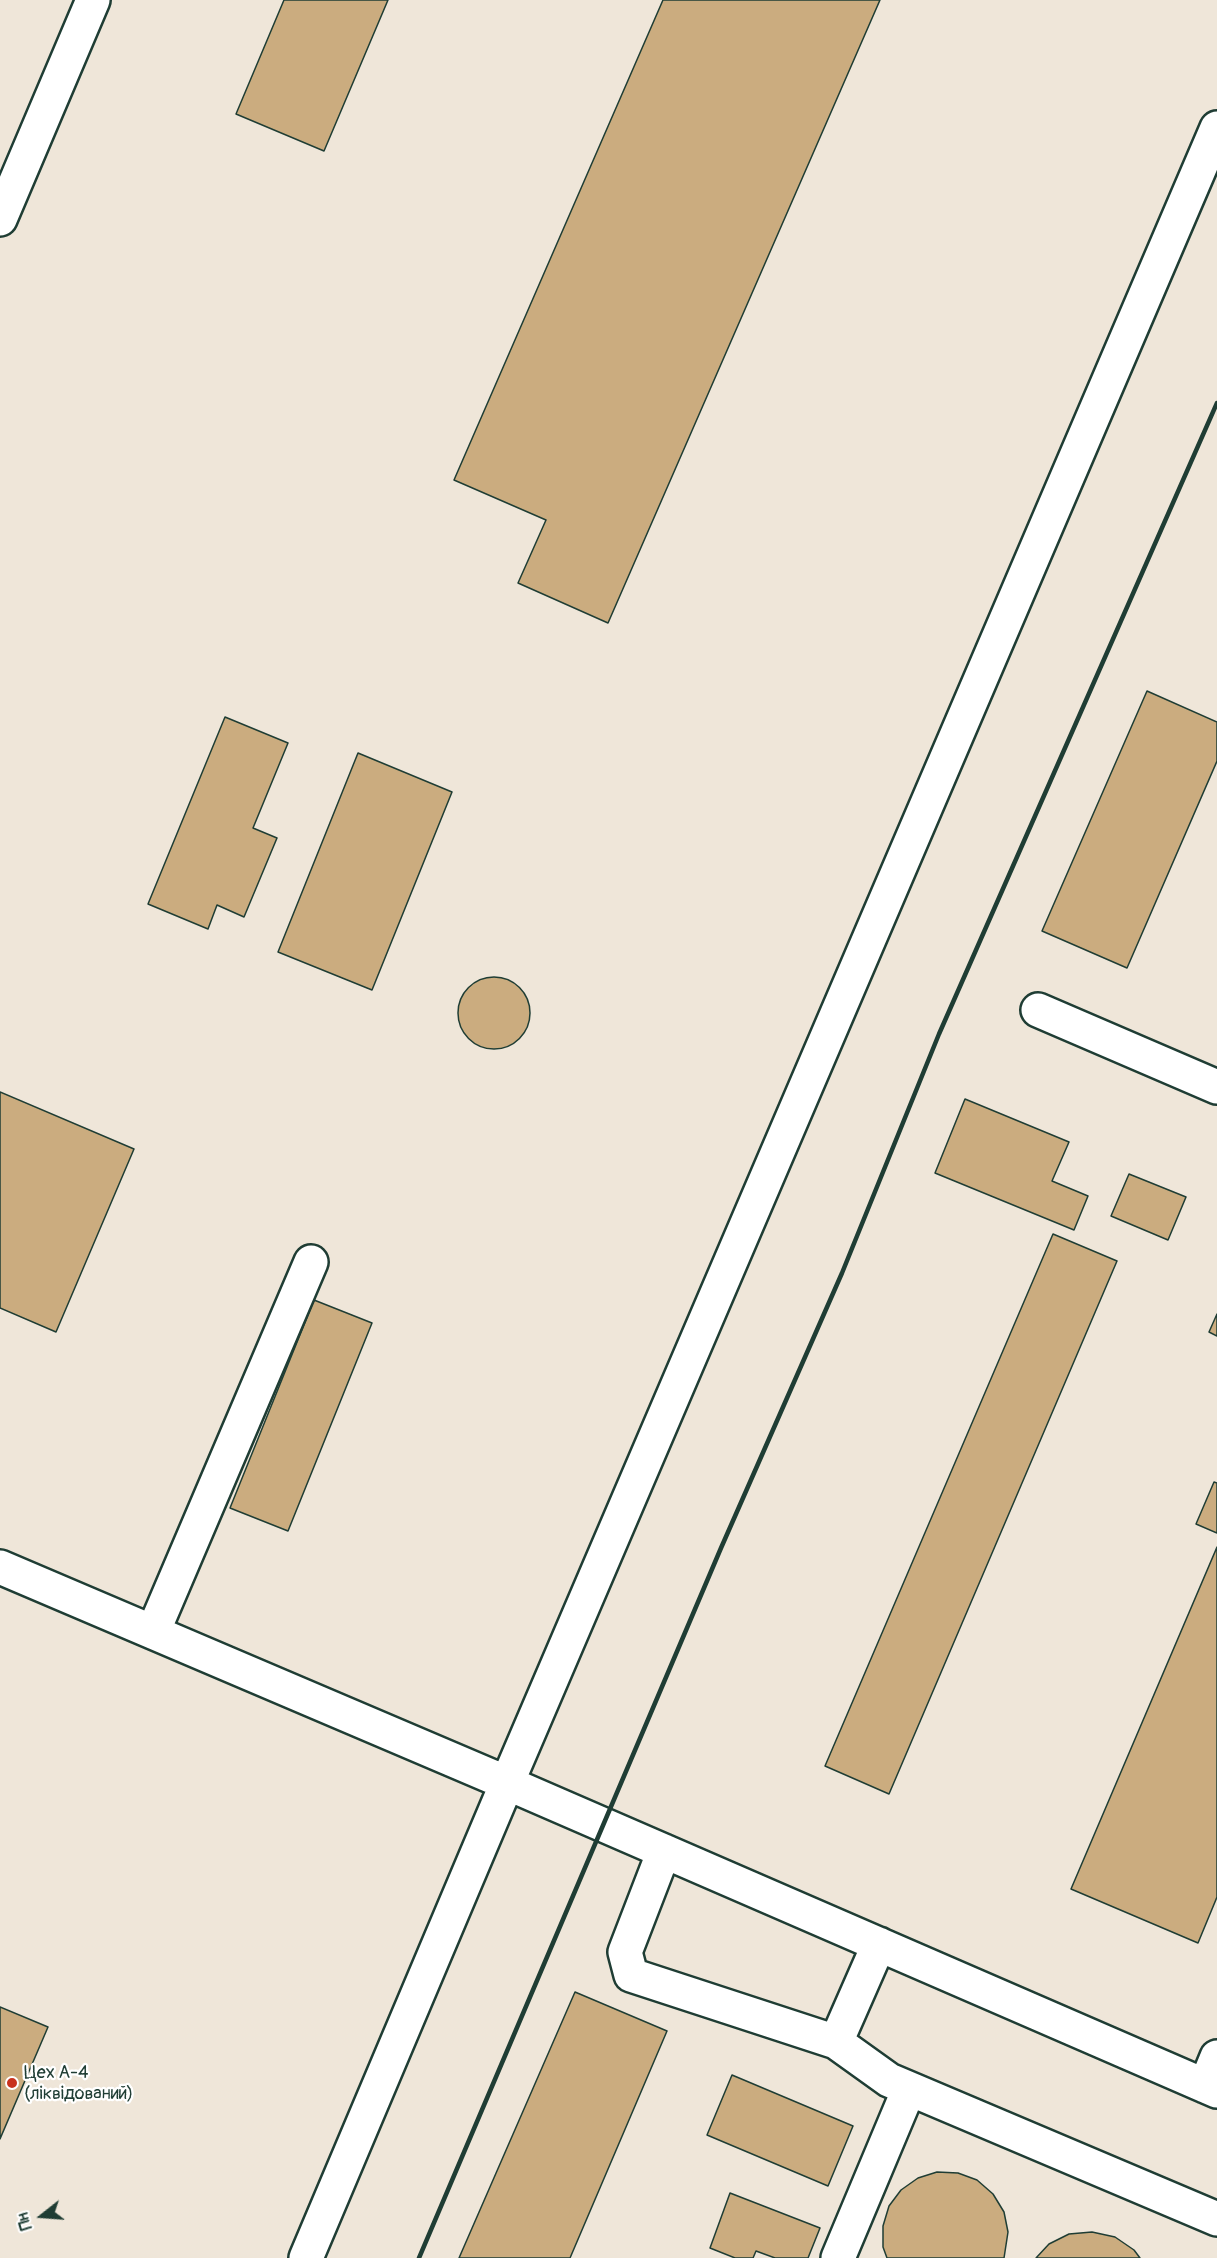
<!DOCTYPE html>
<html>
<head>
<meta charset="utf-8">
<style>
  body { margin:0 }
  #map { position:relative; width:1217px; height:2258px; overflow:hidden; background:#fff; font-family:Pangolin,sans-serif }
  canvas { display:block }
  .north { position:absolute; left:12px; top:2186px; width:60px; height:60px; -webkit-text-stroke:4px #fff; paint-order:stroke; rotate:253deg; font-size:16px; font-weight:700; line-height:24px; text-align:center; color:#1f3d34 }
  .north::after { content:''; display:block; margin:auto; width:21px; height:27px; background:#1f3d34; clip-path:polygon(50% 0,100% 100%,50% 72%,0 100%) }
</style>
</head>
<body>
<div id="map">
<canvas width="1217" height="2258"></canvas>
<div class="north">Пн</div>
</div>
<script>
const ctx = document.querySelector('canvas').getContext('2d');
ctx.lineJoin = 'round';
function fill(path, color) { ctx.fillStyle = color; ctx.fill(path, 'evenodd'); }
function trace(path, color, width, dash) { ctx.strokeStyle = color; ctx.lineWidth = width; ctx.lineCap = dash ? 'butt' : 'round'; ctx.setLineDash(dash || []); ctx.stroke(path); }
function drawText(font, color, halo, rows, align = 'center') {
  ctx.font = font + ' Pangolin,sans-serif'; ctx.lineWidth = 4.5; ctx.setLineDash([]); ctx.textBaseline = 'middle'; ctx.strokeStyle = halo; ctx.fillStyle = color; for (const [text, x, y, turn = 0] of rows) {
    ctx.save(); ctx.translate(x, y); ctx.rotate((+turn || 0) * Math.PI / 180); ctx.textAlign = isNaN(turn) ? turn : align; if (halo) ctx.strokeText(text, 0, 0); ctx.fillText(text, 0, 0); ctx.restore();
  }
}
fill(new Path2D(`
  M 0,0 L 1217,0 L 1217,2258 L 0,2258 Z`), '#efe6d9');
const building = new Path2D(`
  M 284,0 L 388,0 L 324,151 L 236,114 Z
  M 663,0 L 880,0 L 608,623 L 518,583 L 546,520 L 454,480 Z
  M 1147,691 L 1217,722 L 1217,761 L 1127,968 L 1042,931 Z
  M 225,717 L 288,743 L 253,828 L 277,838 L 244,917 L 217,905 L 208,929 L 148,904 Z
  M 358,753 L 452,792 L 372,990 L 278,952 Z
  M458 1013a36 36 0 1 1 72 0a36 36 0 1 1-72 0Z
  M 0,1092 L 134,1149 L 56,1332 L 0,1308 Z
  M 965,1099 L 1069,1142 L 1052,1181 L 1088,1196 L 1074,1230 L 935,1173 Z
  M 1129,1174 L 1186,1197 L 1168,1240 L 1111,1216 Z
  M 1053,1234 L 1117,1261 L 889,1794 L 825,1766 Z
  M 314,1300 L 372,1323 L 288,1531 L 230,1508 Z
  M 1217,1314 L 1217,1336 L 1209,1332 Z
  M 1214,1482 L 1217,1483 L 1217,1533 L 1196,1524 Z
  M 1217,1547 L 1217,1897 L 1198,1943 L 1071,1889 Z
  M 575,1992 L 667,2031 L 570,2258 L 459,2258 Z
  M 0,2007 L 48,2027 L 0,2139 Z
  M 732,2075 L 853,2126 L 828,2186 L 707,2135 Z
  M 937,2172 L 958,2173 L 977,2180 L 993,2194 L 1004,2212 L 1008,2232 L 1004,2258 L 887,2258 L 883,2247 L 883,2226 L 889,2206 L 901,2190 L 918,2178 Z
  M 730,2193 L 820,2228 L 808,2258 L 775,2258 L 756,2251 L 753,2258 L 735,2258 L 710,2248 Z
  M 1092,2232 L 1115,2237 L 1134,2250 L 1140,2258 L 1036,2258 L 1049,2244 L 1069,2234 Z`);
fill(building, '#cbac7f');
trace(building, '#1f3d34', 1.5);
const minor = new Path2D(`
  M 0,219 L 93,0
  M 1038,1010 L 1217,1087
  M 0,1567 L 507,1783 L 1217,2091
  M 153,1632 L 311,1262
  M 664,1851 L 625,1952 L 631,1975 L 836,2042 L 889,2080 L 1217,2219
  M 836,2042 L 879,1944
  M 1205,2086 L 1217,2057
  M 306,2258 L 507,1783 L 1217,128
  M 838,2258 L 909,2089`);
trace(minor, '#1f3d34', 38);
trace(minor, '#fff', 33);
trace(new Path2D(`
  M 419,2258 L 721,1548 L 842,1273 L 939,1034 L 1217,403`), '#1f3d34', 4.5);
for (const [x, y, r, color] of [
  [12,2083,6,"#c8321e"]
]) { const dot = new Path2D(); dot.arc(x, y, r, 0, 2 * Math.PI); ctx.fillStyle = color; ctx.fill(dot); trace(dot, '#fff', 2); }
drawText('18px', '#1f3d34', '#fff', [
  ["Цех А-4",24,2073],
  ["(ліквідований)",24,2094]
], 'left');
</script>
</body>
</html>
